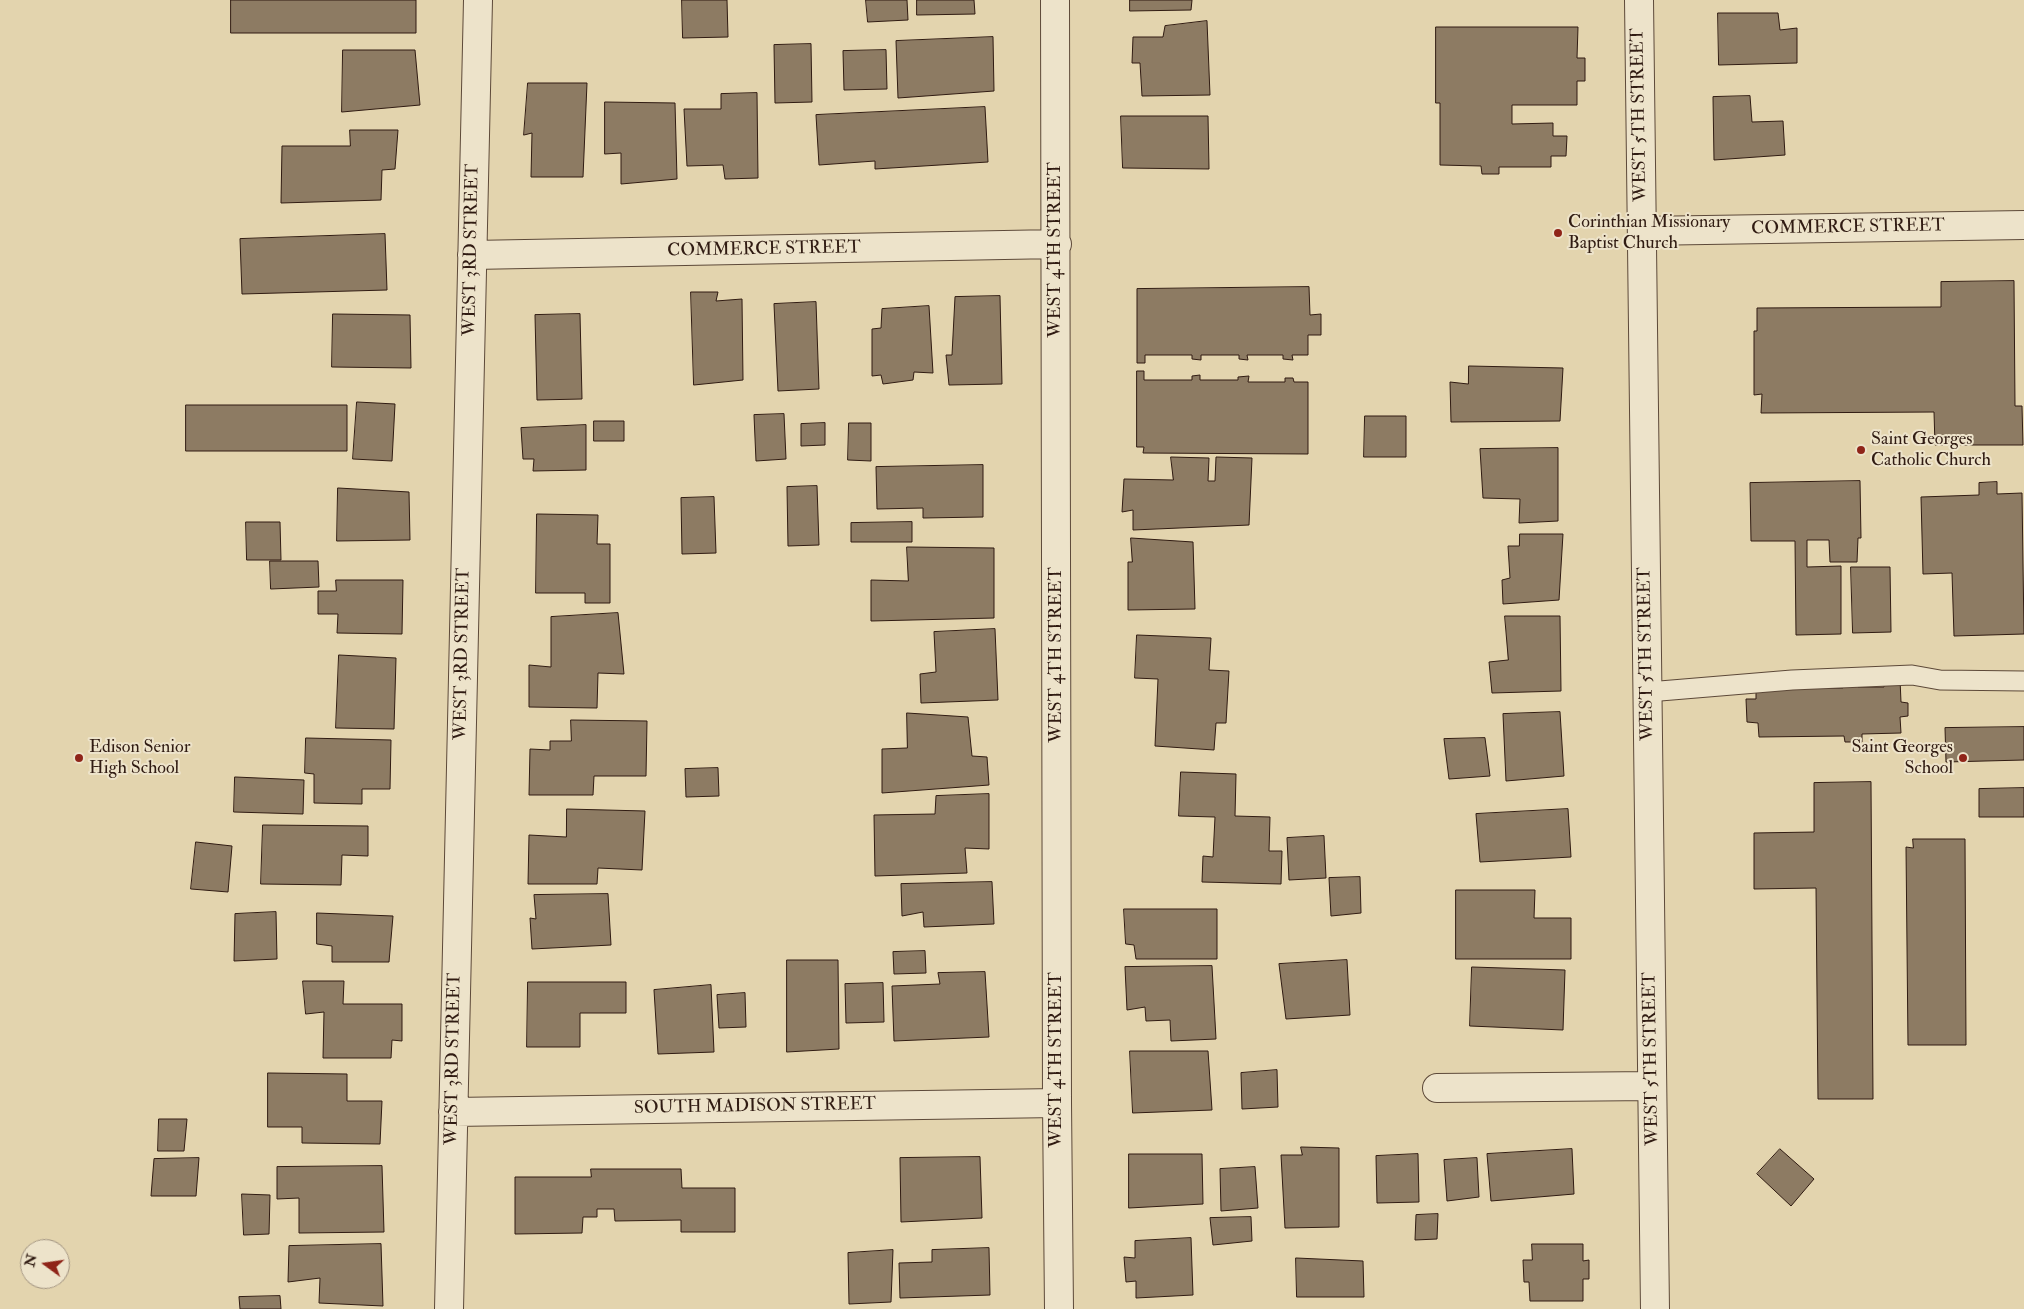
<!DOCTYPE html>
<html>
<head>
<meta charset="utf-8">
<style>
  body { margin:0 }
  #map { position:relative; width:2024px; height:1309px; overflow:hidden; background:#e3d4ae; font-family:"IM FELL Double Pica",serif }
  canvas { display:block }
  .north { position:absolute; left:20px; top:1239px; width:50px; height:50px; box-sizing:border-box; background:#ede3ca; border:1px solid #a19380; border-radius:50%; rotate:284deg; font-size:14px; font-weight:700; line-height:20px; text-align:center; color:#301b12 }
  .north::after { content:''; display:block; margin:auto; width:18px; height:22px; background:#8f2418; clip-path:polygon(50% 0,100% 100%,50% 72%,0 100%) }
</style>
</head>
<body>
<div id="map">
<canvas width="2024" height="1309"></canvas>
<div class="north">N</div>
</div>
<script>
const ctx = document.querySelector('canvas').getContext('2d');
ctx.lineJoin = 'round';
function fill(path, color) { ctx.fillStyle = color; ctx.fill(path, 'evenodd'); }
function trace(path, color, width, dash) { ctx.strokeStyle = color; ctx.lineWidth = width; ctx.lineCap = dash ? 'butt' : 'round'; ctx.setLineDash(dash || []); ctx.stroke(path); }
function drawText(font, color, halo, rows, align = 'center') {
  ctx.font = font + ' "IM FELL Double Pica",serif'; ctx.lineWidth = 4; ctx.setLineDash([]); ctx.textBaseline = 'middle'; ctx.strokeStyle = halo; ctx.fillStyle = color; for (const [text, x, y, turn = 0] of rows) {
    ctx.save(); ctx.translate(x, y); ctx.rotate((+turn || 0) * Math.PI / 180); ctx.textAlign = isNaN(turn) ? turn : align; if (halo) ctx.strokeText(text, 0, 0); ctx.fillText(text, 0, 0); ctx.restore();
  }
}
const building = new Path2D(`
  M 231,0 L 416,0 L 416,33 L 231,33 Z
  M 682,0 L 727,0 L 728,37 L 683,38 Z
  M 866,0 L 907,0 L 908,20 L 868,22 Z
  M 917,0 L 974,0 L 975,14 L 917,15 Z
  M 1130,0 L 1192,0 L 1191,10 L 1130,11 Z
  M 1718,13 L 1778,13 L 1780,30 L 1797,28 L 1797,63 L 1719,65 Z
  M 1207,21 L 1210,95 L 1142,96 L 1140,63 L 1132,63 L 1133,37 L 1163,37 L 1165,26 Z
  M 1436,27 L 1578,27 L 1577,58 L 1585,58 L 1585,81 L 1577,81 L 1577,105 L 1512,105 L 1512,124 L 1553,123 L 1553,136 L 1567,136 L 1566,156 L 1551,156 L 1551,167 L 1499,167 L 1499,174 L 1482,174 L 1481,166 L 1440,165 L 1440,103 L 1436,103 Z
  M 993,37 L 994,91 L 898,98 L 896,41 Z
  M 811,44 L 812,102 L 775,103 L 774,45 Z
  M 343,50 L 415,50 L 420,105 L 342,112 Z
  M 886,50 L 887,89 L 844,90 L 843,51 Z
  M 528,83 L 587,83 L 583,177 L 531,177 L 532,133 L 524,135 Z
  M 757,93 L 758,178 L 725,179 L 723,165 L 687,166 L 684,109 L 721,109 L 721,94 Z
  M 1750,96 L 1752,122 L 1783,121 L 1785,155 L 1714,160 L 1713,97 Z
  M 605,102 L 675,103 L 677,179 L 621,184 L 621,153 L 605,154 Z
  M 985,107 L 988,162 L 875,169 L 875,161 L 819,165 L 816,115 Z
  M 1121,116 L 1208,116 L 1209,169 L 1123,168 Z
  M 350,130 L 398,130 L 395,169 L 382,170 L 381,200 L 281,203 L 282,146 L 350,146 Z
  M 385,234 L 387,290 L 242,294 L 240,239 Z
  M 2014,281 L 2015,406 L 2022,406 L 2023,445 L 1935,445 L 1934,412 L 1761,413 L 1762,394 L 1754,395 L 1754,331 L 1757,331 L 1757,308 L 1941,307 L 1941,282 Z
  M 1309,287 L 1310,315 L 1321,314 L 1321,335 L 1308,335 L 1308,355 L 1292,355 L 1293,360 L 1283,359 L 1283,355 L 1247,355 L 1248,360 L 1239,359 L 1239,355 L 1201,355 L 1201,360 L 1192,359 L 1192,355 L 1145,355 L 1145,363 L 1137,363 L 1137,289 Z
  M 691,292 L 718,292 L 716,301 L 742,299 L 743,380 L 694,385 Z
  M 1000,296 L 1002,384 L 949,385 L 946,355 L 952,355 L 955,297 Z
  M 816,302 L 819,389 L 778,391 L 774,304 Z
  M 929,306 L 933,373 L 914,372 L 913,380 L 883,384 L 881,375 L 872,376 L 872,329 L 881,328 L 882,309 Z
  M 333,314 L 410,315 L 411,368 L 332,367 Z
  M 580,314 L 582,399 L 537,400 L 535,315 Z
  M 1469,366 L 1563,368 L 1560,421 L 1451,422 L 1450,382 L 1468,384 Z
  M 1137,371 L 1144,371 L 1144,380 L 1192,380 L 1192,376 L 1200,375 L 1200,380 L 1238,380 L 1238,377 L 1249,376 L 1248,382 L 1285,382 L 1285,378 L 1293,378 L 1294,382 L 1308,382 L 1308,454 L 1143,453 L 1144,447 L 1137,447 Z
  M 357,402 L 395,404 L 392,461 L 353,459 Z
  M 186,405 L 347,405 L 347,451 L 186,451 Z
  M 784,414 L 786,459 L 756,461 L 754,415 Z
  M 1365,416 L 1406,416 L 1406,457 L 1364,457 Z
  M 594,421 L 624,421 L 624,441 L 594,441 Z
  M 825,423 L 825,445 L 801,446 L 801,424 Z
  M 849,423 L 871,423 L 871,461 L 848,460 Z
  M 586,425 L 586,470 L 533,471 L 534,459 L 523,459 L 521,428 Z
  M 1558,448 L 1558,521 L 1519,523 L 1520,499 L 1483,498 L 1480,449 Z
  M 1171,457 L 1209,458 L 1208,481 L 1215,481 L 1216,457 L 1252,458 L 1249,525 L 1133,530 L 1133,510 L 1122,512 L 1124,479 L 1173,480 Z
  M 983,465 L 983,517 L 923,518 L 923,508 L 877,509 L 876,467 Z
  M 1860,481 L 1861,538 L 1858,538 L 1857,562 L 1830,562 L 1829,540 L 1807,540 L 1807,567 L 1841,566 L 1841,634 L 1796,635 L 1795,541 L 1751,541 L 1750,483 Z
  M 1997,482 L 1997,494 L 2022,493 L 2024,634 L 1954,636 L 1952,573 L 1923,574 L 1921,497 L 1979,495 L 1979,483 Z
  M 817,486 L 819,545 L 788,546 L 787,487 Z
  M 338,488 L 409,492 L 410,540 L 337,541 Z
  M 714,497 L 716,553 L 682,554 L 681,498 Z
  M 537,514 L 598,515 L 597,544 L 610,544 L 610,603 L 585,603 L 585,593 L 536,593 Z
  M 246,522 L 280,522 L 281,560 L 247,560 Z
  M 912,522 L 912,542 L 851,542 L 851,523 Z
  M 1520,534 L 1563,534 L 1559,600 L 1503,604 L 1502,580 L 1510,578 L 1508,546 L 1519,546 Z
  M 1131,538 L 1193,542 L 1195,609 L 1128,610 L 1128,562 L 1132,562 Z
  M 907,547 L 994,548 L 994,618 L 871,621 L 871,580 L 908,581 Z
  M 270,561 L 318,561 L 319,587 L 271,589 Z
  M 1851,567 L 1890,567 L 1891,632 L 1853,633 Z
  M 336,580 L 403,580 L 402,634 L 337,633 L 338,614 L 318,614 L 318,591 L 336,591 Z
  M 618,613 L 624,674 L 598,673 L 597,708 L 529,707 L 529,665 L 551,667 L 551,617 Z
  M 1505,616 L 1560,616 L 1561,691 L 1492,693 L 1489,662 L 1508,660 Z
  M 995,629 L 998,700 L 921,703 L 920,674 L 936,672 L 934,632 Z
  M 1137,635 L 1211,638 L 1209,670 L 1229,671 L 1226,723 L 1216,723 L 1214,750 L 1155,746 L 1158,679 L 1135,678 Z
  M 339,655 L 396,658 L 394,729 L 336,728 Z
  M 1900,679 L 1901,702 L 1908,703 L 1908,716 L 1900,717 L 1901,733 L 1862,734 L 1862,742 L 1845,742 L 1844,736 L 1759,737 L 1758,723 L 1747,722 L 1746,699 L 1756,699 L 1756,689 L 1843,688 L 1843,680 L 1858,680 L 1858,687 L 1884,687 L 1884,680 Z
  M 1560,712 L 1564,776 L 1506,781 L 1503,714 Z
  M 907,713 L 968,717 L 972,756 L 987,757 L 989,785 L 882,793 L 882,749 L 907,748 Z
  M 571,720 L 647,721 L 646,776 L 594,776 L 593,795 L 529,795 L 530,749 L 550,750 L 550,741 L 571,741 Z
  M 2024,727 L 2024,760 L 1946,762 L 1945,728 Z
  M 306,738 L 391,740 L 390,789 L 362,789 L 362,804 L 314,803 L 314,774 L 305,773 Z
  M 1485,738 L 1490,776 L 1449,779 L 1444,739 Z
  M 718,768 L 719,796 L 686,797 L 685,769 Z
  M 1181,772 L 1236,774 L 1235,816 L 1270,817 L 1269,851 L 1282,851 L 1281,884 L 1202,882 L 1203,856 L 1213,857 L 1215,817 L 1179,816 Z
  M 235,777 L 304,780 L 303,814 L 234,812 Z
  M 1871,782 L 1873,1099 L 1818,1099 L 1816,888 L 1754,889 L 1754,833 L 1814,832 L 1814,783 Z
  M 2024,788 L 2024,817 L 1979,817 L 1979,789 Z
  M 989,794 L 989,849 L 965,848 L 967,873 L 875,876 L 874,815 L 935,814 L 936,796 Z
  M 567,809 L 645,811 L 642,870 L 598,868 L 597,884 L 528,884 L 529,835 L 566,837 Z
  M 1568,809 L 1571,857 L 1480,862 L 1476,814 Z
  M 263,825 L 368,826 L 368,856 L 342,855 L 341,885 L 261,884 Z
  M 1324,836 L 1326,878 L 1289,880 L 1287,838 Z
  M 1913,839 L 1965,839 L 1966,1045 L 1908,1045 L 1906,847 L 1913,848 Z
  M 196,842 L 232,846 L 228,892 L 191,889 Z
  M 1360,877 L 1361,913 L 1331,916 L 1329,878 Z
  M 992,882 L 994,924 L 924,927 L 923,912 L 902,916 L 901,884 Z
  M 1456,890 L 1535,890 L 1534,918 L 1571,918 L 1571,959 L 1456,959 Z
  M 608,894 L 611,945 L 532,949 L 530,918 L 536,919 L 534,895 Z
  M 1124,909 L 1217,909 L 1217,959 L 1136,959 L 1134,945 L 1126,944 Z
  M 276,912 L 277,959 L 234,961 L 235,914 Z
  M 317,913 L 393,916 L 389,962 L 332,962 L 332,946 L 317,944 Z
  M 925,951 L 926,973 L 894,974 L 893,952 Z
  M 787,960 L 838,960 L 839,1049 L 787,1052 Z
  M 1347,960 L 1350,1015 L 1286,1019 L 1279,964 Z
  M 1212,966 L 1216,1039 L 1171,1041 L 1170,1020 L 1146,1021 L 1145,1007 L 1127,1010 L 1125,967 Z
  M 1472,967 L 1565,970 L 1563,1030 L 1470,1026 Z
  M 985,972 L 989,1037 L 894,1041 L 892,986 L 940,984 L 938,973 Z
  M 303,981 L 344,981 L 343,1004 L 402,1004 L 402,1041 L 392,1040 L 391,1058 L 323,1058 L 324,1012 L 306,1014 Z
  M 528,982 L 626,982 L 626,1013 L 580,1013 L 580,1047 L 527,1047 Z
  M 883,983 L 884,1022 L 846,1023 L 845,984 Z
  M 711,985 L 714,1052 L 658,1054 L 654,990 Z
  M 745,993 L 746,1027 L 719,1028 L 717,995 Z
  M 1130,1051 L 1208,1051 L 1212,1110 L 1133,1113 Z
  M 1277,1070 L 1278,1107 L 1242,1109 L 1241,1073 Z
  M 268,1073 L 347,1074 L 347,1101 L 382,1101 L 380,1144 L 302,1143 L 302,1127 L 268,1127 Z
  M 159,1119 L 187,1119 L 184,1151 L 158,1151 Z
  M 1301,1147 L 1339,1148 L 1339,1227 L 1285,1228 L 1281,1155 L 1302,1155 Z
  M 1572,1149 L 1574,1194 L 1491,1201 L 1487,1154 Z
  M 1780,1149 L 1814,1179 L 1791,1206 L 1757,1174 Z
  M 1129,1154 L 1202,1154 L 1203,1204 L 1129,1208 Z
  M 1418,1154 L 1419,1202 L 1377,1203 L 1376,1156 Z
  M 980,1157 L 982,1218 L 901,1222 L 900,1158 Z
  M 199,1158 L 196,1196 L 151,1196 L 154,1159 Z
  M 1477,1158 L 1479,1197 L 1447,1201 L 1444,1160 Z
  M 382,1166 L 384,1232 L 299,1233 L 299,1198 L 277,1199 L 277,1167 Z
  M 1255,1167 L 1258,1208 L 1221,1211 L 1220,1169 Z
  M 591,1169 L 681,1169 L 682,1188 L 735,1188 L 735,1232 L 681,1232 L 681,1220 L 615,1221 L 614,1209 L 597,1209 L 597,1217 L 583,1217 L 582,1233 L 515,1234 L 515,1177 L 591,1177 Z
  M 242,1194 L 270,1195 L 269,1234 L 244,1235 Z
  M 1438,1214 L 1437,1239 L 1415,1240 L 1416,1215 Z
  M 1251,1217 L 1252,1241 L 1213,1245 L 1210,1218 Z
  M 1191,1238 L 1193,1295 L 1136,1298 L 1136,1281 L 1126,1282 L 1124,1257 L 1135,1258 L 1135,1241 Z
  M 381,1244 L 383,1306 L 319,1303 L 320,1278 L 288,1282 L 289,1246 Z
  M 1532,1244 L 1583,1244 L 1583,1261 L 1589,1260 L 1589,1279 L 1583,1279 L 1583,1301 L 1530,1301 L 1529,1282 L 1524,1282 L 1523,1260 L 1532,1260 Z
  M 989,1248 L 990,1295 L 900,1298 L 899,1263 L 932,1262 L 932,1250 Z
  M 893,1250 L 891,1302 L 849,1304 L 848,1253 Z
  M 1296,1258 L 1363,1261 L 1364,1297 L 1297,1297 Z
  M 280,1296 L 281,1309 L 240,1309 L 239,1297 Z`);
fill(building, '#8d7b63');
trace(building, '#301b12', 1);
const service = new Path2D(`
  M 1648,692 L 1792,680 L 1912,675 L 1940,680 L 2024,681`);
const minor = new Path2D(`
  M 1055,0 L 1057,1103 L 1059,1309
  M 1639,0 L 1655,1309
  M 1642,231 L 2024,225
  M 472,255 L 1057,244
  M 1437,1088 L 1652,1086
  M 453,1112 L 1057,1103
  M 449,1309 L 478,0`);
trace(service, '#5d4939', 21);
trace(minor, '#5d4939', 30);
trace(service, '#ede3ca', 19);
trace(minor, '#ede3ca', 28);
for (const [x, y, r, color] of [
  [1558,233,5,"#8f2418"],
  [1861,450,5,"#8f2418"],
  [79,758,5,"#8f2418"],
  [1963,758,5,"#8f2418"]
]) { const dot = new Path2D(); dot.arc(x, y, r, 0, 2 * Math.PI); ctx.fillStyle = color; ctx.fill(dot); trace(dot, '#ede3ca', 2); }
drawText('18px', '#301b12', '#ede3ca', [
  ["WEST 5TH STREET",1640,115,-91],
  ["COMMERCE STREET",1848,228,-1],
  ["WEST 3RD STREET",472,250,-89],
  ["COMMERCE STREET",764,250,-1],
  ["WEST 4TH STREET",1056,250,-90],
  ["WEST 3RD STREET",463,654,-89],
  ["WEST 5TH STREET",1647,654,-91],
  ["WEST 4TH STREET",1057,655,-90],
  ["WEST 3RD STREET",454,1059,-89],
  ["WEST 5TH STREET",1652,1059,-91],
  ["WEST 4TH STREET",1057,1060,-90],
  ["SOUTH MADISON STREET",755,1107,-1]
]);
drawText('18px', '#301b12', '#ede3ca', [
  ["Corinthian Missionary",1568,223],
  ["Baptist Church",1568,244],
  ["Saint Georges",1871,440],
  ["Catholic Church",1871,461],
  ["Edison Senior",89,748],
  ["High School",89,769],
  ["Saint Georges",1953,748,"right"],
  ["School",1953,769,"right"]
], 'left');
</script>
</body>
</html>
